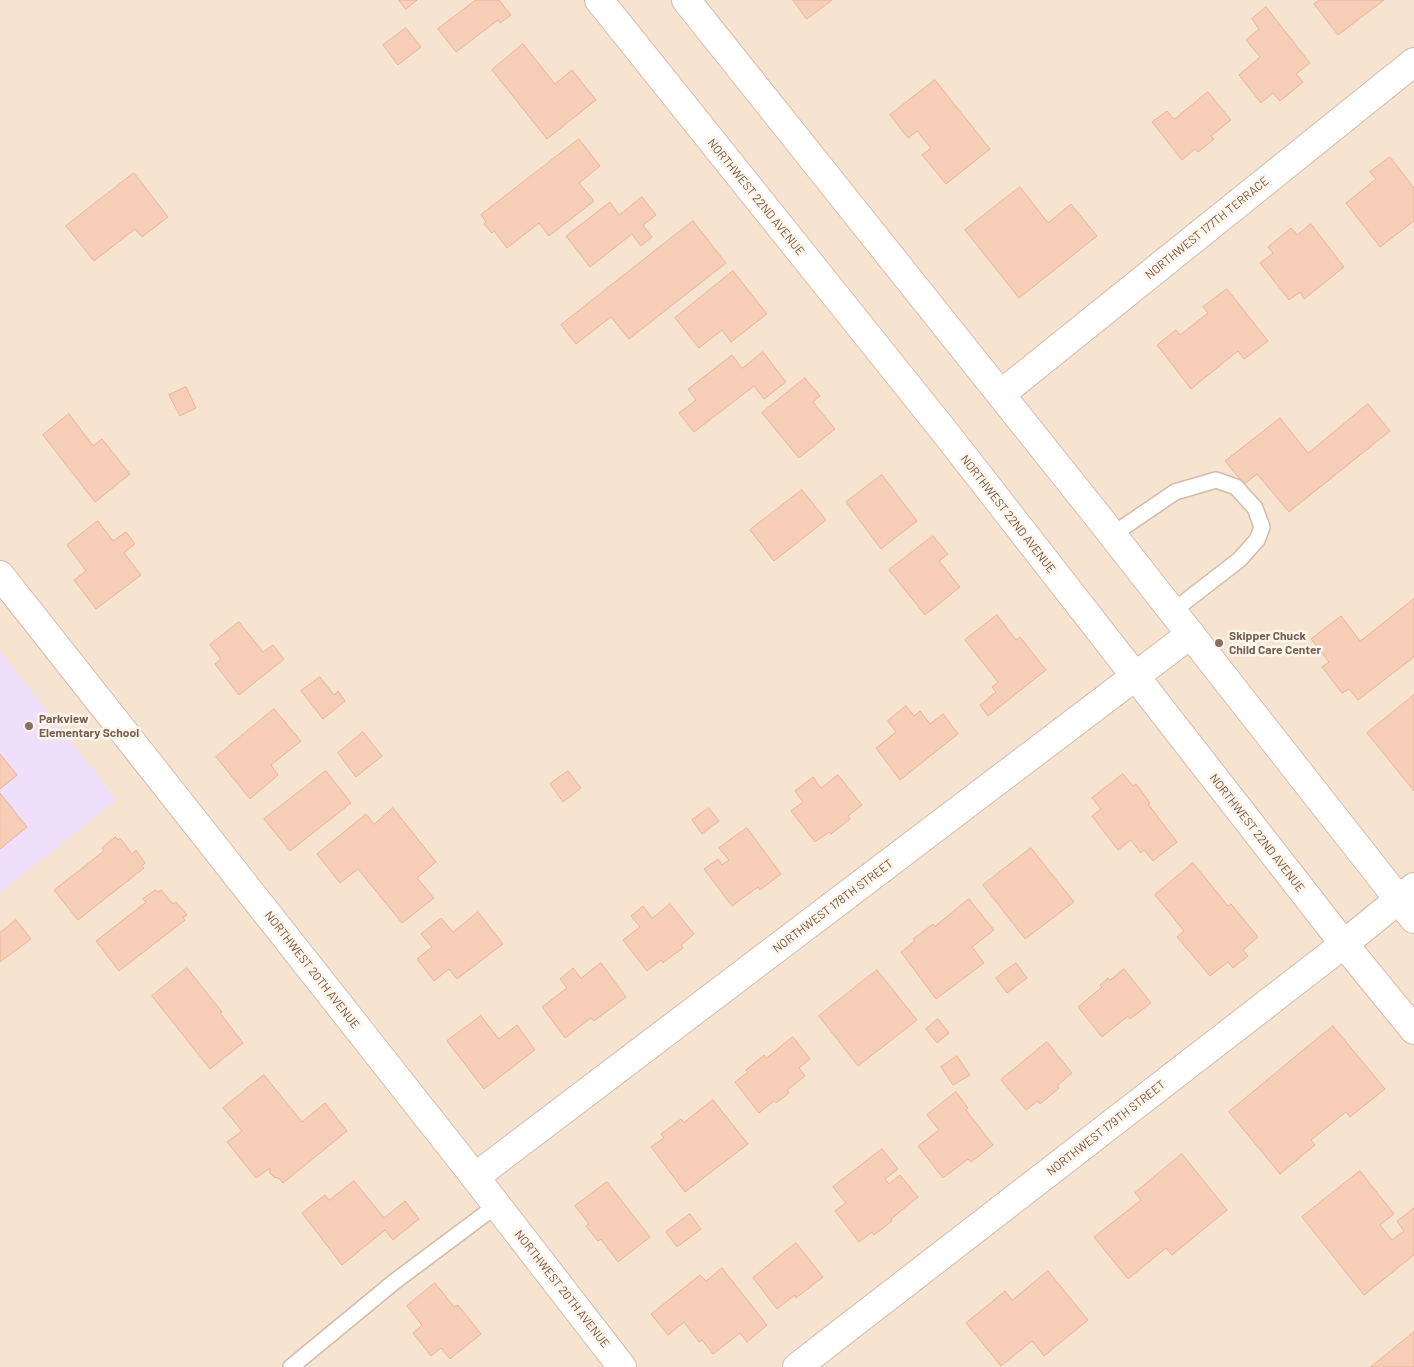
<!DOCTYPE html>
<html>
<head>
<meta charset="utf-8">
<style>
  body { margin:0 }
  canvas { display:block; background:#fef2e3 }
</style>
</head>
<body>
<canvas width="1414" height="1367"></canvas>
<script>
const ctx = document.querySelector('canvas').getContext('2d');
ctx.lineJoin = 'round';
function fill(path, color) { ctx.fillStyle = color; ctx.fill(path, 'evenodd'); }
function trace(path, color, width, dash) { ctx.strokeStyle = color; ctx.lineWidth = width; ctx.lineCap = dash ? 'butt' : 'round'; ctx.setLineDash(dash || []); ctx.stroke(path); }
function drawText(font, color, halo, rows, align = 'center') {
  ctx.font = font + ' Barlow,sans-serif'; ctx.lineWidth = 5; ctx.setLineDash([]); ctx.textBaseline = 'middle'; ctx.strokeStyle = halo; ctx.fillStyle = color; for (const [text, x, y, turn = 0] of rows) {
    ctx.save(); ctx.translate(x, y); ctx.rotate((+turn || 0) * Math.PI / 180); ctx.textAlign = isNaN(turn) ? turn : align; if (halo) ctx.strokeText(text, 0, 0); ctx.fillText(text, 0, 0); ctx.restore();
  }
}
fill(new Path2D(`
  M 0,0 L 1414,0 L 1414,1367 L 0,1367 L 0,893 L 117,800 L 0,651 Z`), '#f6e4d0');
fill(new Path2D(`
  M 0,651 L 117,800 L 0,893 Z`), '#efdffa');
const building = new Path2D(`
  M 399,0 L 417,0 L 406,9 Z
  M 476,0 L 499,0 L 511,15 L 500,23 L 498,20 L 456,52 L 438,29 Z
  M 793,0 L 832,0 L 807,19 Z
  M 1320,0 L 1384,0 L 1338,35 L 1314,4 Z
  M 1266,7 L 1310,63 L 1296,74 L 1303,82 L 1291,92 L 1280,101 L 1273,93 L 1261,103 L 1239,75 L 1260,57 L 1246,40 L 1259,29 L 1252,19 Z
  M 406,28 L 421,47 L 398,65 L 383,45 Z
  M 523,44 L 555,84 L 572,70 L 596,100 L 547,139 L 492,70 Z
  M 935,80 L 990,149 L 946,184 L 922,155 L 931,148 L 917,131 L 908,138 L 890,115 Z
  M 1208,92 L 1231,120 L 1211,136 L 1214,139 L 1198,152 L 1195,149 L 1182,160 L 1152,122 L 1167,111 L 1174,119 Z
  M 579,139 L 600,166 L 579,183 L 594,201 L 549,236 L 539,223 L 507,248 L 494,231 L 492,233 L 484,224 L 486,222 L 481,215 Z
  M 1390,157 L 1414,188 L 1414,221 L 1380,247 L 1346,203 L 1376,179 L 1370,172 Z
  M 134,173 L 168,217 L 142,237 L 135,229 L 94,261 L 66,226 Z
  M 1020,187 L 1048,223 L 1071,204 L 1097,236 L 1019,298 L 965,230 Z
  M 642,197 L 656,215 L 643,225 L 652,237 L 641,246 L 632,234 L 590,267 L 566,236 L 610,202 L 619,215 Z
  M 693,221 L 726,263 L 629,339 L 611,317 L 576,344 L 561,325 Z
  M 1311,224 L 1344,267 L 1304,299 L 1300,292 L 1289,300 L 1260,263 L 1273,253 L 1268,247 L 1291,228 L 1297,235 Z
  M 733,271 L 767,314 L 731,342 L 722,330 L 699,348 L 675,318 Z
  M 1227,289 L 1268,341 L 1244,359 L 1238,351 L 1191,389 L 1157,345 L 1176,330 L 1180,335 L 1208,313 L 1203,307 Z
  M 763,352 L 786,382 L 764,399 L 754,386 L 694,432 L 679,413 L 696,400 L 688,389 L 732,355 L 742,368 Z
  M 805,378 L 820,396 L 813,402 L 835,429 L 799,458 L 762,413 Z
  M 186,387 L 196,408 L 180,416 L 169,395 Z
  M 1368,404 L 1390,431 L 1289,512 L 1257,474 L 1244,484 L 1225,461 L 1280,418 L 1308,453 Z
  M 69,414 L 93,446 L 102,439 L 130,474 L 95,502 L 43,435 Z
  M 882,475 L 917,521 L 881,549 L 846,502 Z
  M 802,490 L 826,520 L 774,561 L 750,530 Z
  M 98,521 L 113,541 L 126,532 L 135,544 L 124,553 L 141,575 L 96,609 L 74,580 L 86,571 L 67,545 Z
  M 933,536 L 948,554 L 939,561 L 960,587 L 925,615 L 889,570 Z
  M 1414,599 L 1414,657 L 1358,700 L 1349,689 L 1342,693 L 1322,667 L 1329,662 L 1311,639 L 1341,616 L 1360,641 Z
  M 997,615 L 1016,640 L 1020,637 L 1046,670 L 988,716 L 980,705 L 996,692 L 992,687 L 998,682 L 965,640 Z
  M 239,622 L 263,652 L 273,645 L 284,659 L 239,695 L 215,664 L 221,659 L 210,645 Z
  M 320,677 L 334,695 L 338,691 L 345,701 L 323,719 L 301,691 Z
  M 1414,695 L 1414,791 L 1367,733 Z
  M 906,706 L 914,716 L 920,711 L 930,724 L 943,714 L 958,734 L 900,780 L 876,748 L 896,732 L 888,721 Z
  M 274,709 L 301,741 L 271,765 L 278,775 L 250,799 L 216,757 Z
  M 363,732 L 382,756 L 356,777 L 338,753 Z
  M 0,754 L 17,775 L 0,789 Z
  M 326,771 L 351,803 L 290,851 L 264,819 Z
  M 568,771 L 581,788 L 563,802 L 550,784 Z
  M 1123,774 L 1133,786 L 1136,784 L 1150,803 L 1148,804 L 1177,842 L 1153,861 L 1144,850 L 1141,853 L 1131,840 L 1118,850 L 1092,816 L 1101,809 L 1092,798 Z
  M 838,775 L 862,805 L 848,816 L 850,819 L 831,834 L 829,832 L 815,842 L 791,811 L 803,802 L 795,791 L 813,777 L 821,788 Z
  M 0,793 L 27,827 L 0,849 Z
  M 393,808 L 436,862 L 417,878 L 434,898 L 402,923 L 358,869 L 340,883 L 317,854 L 366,814 L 374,824 Z
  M 709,808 L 719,821 L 702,834 L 692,820 Z
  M 747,828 L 781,874 L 760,890 L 758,887 L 732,906 L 704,869 L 718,859 L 722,865 L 729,860 L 719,848 Z
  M 116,837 L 118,840 L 120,838 L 132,854 L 136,850 L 145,863 L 142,866 L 144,868 L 78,920 L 54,890 L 104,851 L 102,848 Z
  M 1031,848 L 1074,902 L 1025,939 L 983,885 Z
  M 1193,863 L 1228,906 L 1231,904 L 1258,937 L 1243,950 L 1248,956 L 1233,968 L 1228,962 L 1210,976 L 1177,937 L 1184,931 L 1155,895 Z
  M 156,890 L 158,892 L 161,890 L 173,904 L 176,902 L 187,915 L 183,917 L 185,920 L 119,971 L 96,941 L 146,902 L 143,899 Z
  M 969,899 L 994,930 L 972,947 L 984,963 L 936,999 L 901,952 L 915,941 L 913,939 L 933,924 L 935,926 Z
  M 670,904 L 694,934 L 681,945 L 683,948 L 673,955 L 663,963 L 661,960 L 647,971 L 623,940 L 640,927 L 631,916 L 643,906 L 652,918 Z
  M 478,912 L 503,944 L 457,979 L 449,969 L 434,981 L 417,959 L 432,947 L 421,934 L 441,918 L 453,932 Z
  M 16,920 L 31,939 L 0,962 L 0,933 Z
  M 601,963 L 626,997 L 594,1021 L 591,1018 L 565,1038 L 542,1007 L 567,988 L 560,979 L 573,968 L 581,978 Z
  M 1016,963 L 1027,978 L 1007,993 L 996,978 Z
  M 187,968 L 222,1012 L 220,1013 L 243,1043 L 210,1069 L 152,996 Z
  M 1124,969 L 1151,1003 L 1130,1019 L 1128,1016 L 1102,1037 L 1078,1007 L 1102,987 L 1100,985 L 1108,978 L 1110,980 Z
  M 877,970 L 917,1020 L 858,1066 L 819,1016 Z
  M 481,1016 L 499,1039 L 517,1025 L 535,1050 L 484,1089 L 447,1041 Z
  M 938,1019 L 949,1033 L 937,1043 L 926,1029 Z
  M 1333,1026 L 1385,1089 L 1350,1117 L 1346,1112 L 1311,1140 L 1315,1145 L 1280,1174 L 1229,1112 Z
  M 793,1037 L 810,1059 L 799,1068 L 805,1076 L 787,1090 L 789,1093 L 783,1098 L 776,1103 L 774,1101 L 759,1113 L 735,1082 L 748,1072 L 746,1070 L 764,1055 L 766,1058 Z
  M 1047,1042 L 1072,1073 L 1057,1086 L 1059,1088 L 1040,1104 L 1038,1101 L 1026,1110 L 1001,1080 Z
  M 957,1056 L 970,1075 L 953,1085 L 941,1067 Z
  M 264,1075 L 302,1122 L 325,1103 L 347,1131 L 283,1183 L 280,1179 L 274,1177 L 270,1173 L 270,1168 L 256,1178 L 227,1142 L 242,1131 L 223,1108 Z
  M 956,1092 L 968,1108 L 966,1110 L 993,1145 L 971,1162 L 968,1159 L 943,1178 L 918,1146 L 939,1130 L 927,1115 Z
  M 713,1100 L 748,1144 L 685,1192 L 651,1147 L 664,1138 L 661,1134 L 681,1119 L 684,1122 Z
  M 882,1149 L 898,1169 L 885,1179 L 889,1184 L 900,1175 L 918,1197 L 891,1219 L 892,1221 L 874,1235 L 872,1232 L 859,1242 L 835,1211 L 846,1203 L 833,1187 Z
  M 1182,1154 L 1227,1210 L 1172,1255 L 1166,1248 L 1128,1279 L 1094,1237 L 1141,1200 L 1135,1193 Z
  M 1360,1171 L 1394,1214 L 1380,1225 L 1392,1240 L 1404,1231 L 1397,1221 L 1414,1208 L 1414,1255 L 1364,1295 L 1302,1217 Z
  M 354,1181 L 384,1218 L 405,1201 L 419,1219 L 393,1240 L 385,1230 L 342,1265 L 302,1213 L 325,1195 L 329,1200 Z
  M 607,1182 L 650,1237 L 618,1262 L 601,1239 L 598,1241 L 586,1226 L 589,1224 L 575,1206 Z
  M 690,1214 L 701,1229 L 677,1247 L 666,1232 Z
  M 796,1243 L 823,1277 L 796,1298 L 795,1295 L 777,1309 L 753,1278 Z
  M 722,1268 L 767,1325 L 747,1342 L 740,1333 L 713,1354 L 702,1340 L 699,1342 L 684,1322 L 668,1335 L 651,1314 L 700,1275 L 706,1281 Z
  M 1048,1271 L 1088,1320 L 1044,1356 L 1032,1341 L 1001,1366 L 966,1323 L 1005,1291 L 1012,1300 Z
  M 435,1283 L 454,1307 L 458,1305 L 481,1334 L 450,1359 L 441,1348 L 431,1356 L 413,1333 L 422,1325 L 407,1306 Z
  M 1414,1332 L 1414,1367 L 1371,1367 Z`);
fill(building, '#f6ceb8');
trace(building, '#eab397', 1);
const lane = new Path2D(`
  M 1112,535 L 1175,492 L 1216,480 L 1236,487 L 1255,508 L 1262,527 L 1257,540 L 1239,560 L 1173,611
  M 291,1367 L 394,1282 L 497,1205`);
const street = new Path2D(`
  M 1001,394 L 1414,62
  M 0,575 L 475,1177 L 622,1367
  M 475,1177 L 1191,634
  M 797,1367 L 1344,944 L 1414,887`);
const secondary = new Path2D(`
  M 599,0 L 948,436 L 1344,944 L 1414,1030
  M 686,0 L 1096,514 L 1414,919`);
trace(lane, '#d2bbaa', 18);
trace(street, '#d2bbaa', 30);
trace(secondary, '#d6baa8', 30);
trace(lane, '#fff', 15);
trace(street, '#fff', 28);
trace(secondary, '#fff', 28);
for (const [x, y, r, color] of [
  [1219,643,5,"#8d6e63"],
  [29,726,5,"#8d6e63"]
]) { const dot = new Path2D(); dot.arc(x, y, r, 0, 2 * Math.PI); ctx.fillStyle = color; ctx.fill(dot); trace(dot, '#fff6eb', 2); }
drawText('12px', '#785646', '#fff6eb', [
  ["NORTHWEST 22ND AVENUE",756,197,51],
  ["NORTHWEST 177TH TERRACE",1207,228,-39],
  ["NORTHWEST 22ND AVENUE",1008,514,52],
  ["NORTHWEST 22ND AVENUE",1257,833,52],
  ["NORTHWEST 178TH STREET",833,906,-37],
  ["NORTHWEST 20TH AVENUE",312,970,52],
  ["NORTHWEST 179TH STREET",1106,1128,-38],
  ["NORTHWEST 20TH AVENUE",562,1289,52]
]);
drawText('bold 12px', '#785e54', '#fff6eb', [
  ["Skipper Chuck",1229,636],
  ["Child Care Center",1229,650],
  ["Parkview",39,719],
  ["Elementary School",39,733]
], 'left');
</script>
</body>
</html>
